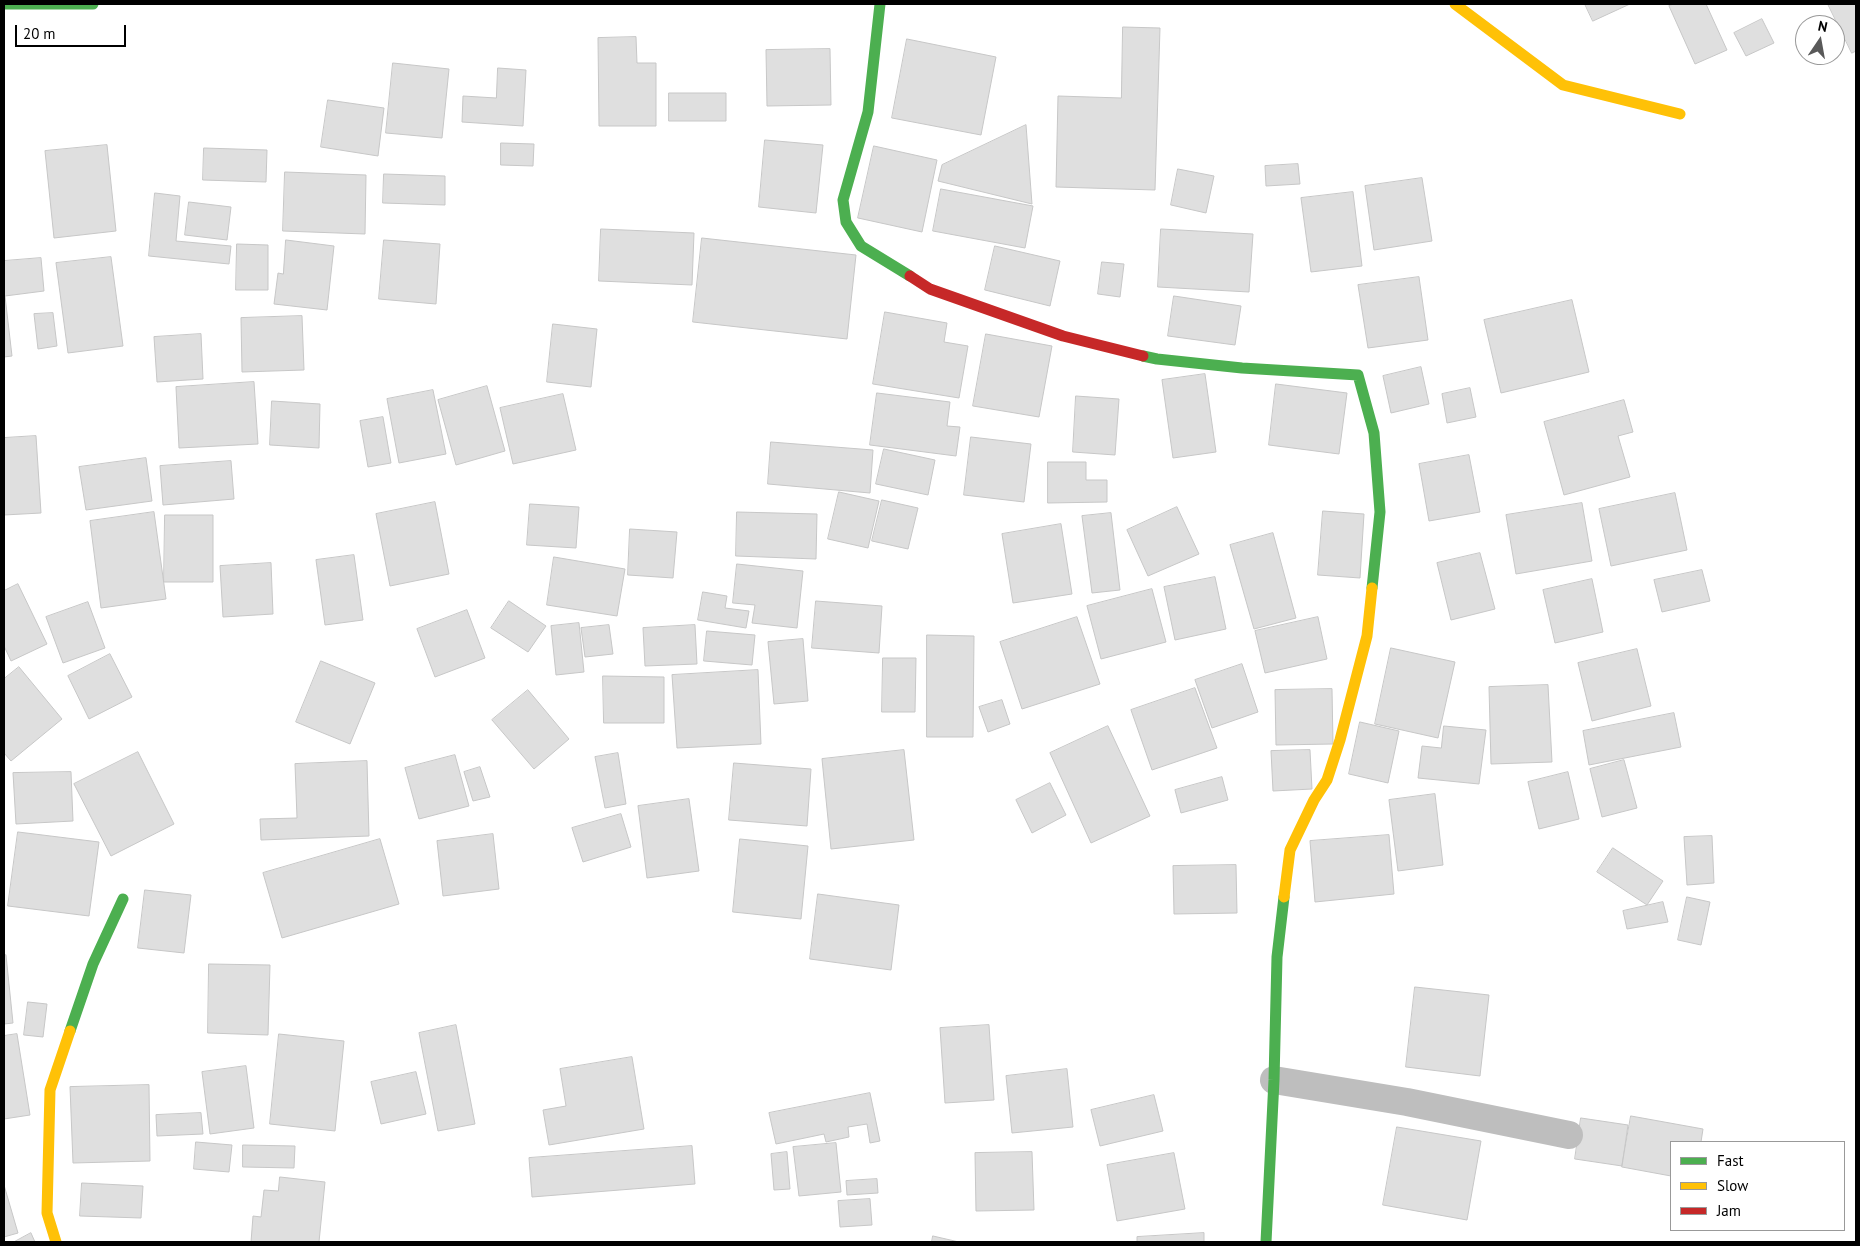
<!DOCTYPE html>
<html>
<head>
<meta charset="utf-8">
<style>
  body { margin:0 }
  #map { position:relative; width:1860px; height:1246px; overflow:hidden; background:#fff; font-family:"PT Sans",sans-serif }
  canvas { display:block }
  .frame { position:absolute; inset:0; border:5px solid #000; pointer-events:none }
  .legend { position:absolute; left:1670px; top:1141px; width:175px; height:90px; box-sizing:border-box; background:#fff; border:1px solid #999; margin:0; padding:6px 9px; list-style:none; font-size:15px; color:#000 }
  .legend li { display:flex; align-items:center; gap:10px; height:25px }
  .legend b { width:25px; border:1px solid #999 }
  .north { position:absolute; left:1795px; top:15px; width:50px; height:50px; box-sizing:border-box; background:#fff; border:1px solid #999; border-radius:50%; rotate:12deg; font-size:14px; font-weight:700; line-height:20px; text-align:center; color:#000 }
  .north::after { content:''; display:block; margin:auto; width:18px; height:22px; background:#595959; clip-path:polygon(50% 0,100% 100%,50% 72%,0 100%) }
  .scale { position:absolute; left:15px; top:25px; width:111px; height:22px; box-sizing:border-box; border:2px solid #000; border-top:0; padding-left:6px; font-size:15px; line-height:18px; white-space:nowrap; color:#000; -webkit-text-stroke:4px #fff; paint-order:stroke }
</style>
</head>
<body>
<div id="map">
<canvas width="1860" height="1246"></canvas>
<div class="frame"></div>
<ul class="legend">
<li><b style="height:6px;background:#4caf50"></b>Fast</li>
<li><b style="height:6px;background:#ffc107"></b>Slow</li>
<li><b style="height:6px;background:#c62828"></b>Jam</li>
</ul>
<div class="north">N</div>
<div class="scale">20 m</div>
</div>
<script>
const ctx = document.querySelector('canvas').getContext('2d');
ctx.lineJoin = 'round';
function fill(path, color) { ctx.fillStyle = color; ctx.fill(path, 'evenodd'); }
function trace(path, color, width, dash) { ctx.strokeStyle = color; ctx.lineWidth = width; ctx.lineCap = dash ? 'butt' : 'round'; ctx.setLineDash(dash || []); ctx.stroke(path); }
const building = new Path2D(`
  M 1585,4 L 1630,4 L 1593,21 Z
  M 1674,4 L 1706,4 L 1727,50 L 1695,64 L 1669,6 Z
  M 1828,4 L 1856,4 L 1856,51 L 1852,53 Z
  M 1762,19 L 1774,43 L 1746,56 L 1734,33 Z
  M 1123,27 L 1160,28 L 1155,190 L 1056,187 L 1058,96 L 1121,98 Z
  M 636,37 L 637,63 L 656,63 L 656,126 L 599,126 L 598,38 Z
  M 907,39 L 996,57 L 981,135 L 892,118 Z
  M 830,49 L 831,105 L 767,106 L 766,50 Z
  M 393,63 L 449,69 L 442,138 L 386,133 Z
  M 498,68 L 526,70 L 523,126 L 462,122 L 463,96 L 496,98 Z
  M 669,93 L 726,93 L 726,121 L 669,121 Z
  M 328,100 L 384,108 L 378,156 L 321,147 Z
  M 1026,125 L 1032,204 L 938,181 L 942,165 Z
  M 765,140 L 823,145 L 816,213 L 759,207 Z
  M 501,143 L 534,144 L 533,166 L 501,165 Z
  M 107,145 L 116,231 L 54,238 L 45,151 Z
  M 874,146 L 937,160 L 922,232 L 858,218 Z
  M 204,148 L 267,150 L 266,182 L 203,180 Z
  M 1298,164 L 1300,184 L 1266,186 L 1265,166 Z
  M 1178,169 L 1214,176 L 1206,213 L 1171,205 Z
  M 285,172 L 366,175 L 365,234 L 283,231 Z
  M 384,174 L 445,176 L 445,205 L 383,203 Z
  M 1422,178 L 1432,241 L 1374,250 L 1365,186 Z
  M 941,189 L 1033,206 L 1025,248 L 933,231 Z
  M 1353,192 L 1362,266 L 1311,272 L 1301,198 Z
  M 155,193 L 180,196 L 176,241 L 231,246 L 229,264 L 149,256 Z
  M 189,202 L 231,207 L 227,240 L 185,235 Z
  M 601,229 L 694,233 L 692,285 L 599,281 Z
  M 1161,229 L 1253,234 L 1249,292 L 1158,287 Z
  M 702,238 L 856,255 L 847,339 L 693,322 Z
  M 286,240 L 334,246 L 327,310 L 274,304 L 278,273 L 283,274 Z
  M 384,240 L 440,244 L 436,304 L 379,299 Z
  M 237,244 L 268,245 L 268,290 L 236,290 Z
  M 995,246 L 1060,261 L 1050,306 L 985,290 Z
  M 111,257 L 123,346 L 68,353 L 56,263 Z
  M 41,258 L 44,291 L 5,296 L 12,356 L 4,357 L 4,261 Z
  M 1102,262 L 1124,264 L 1120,297 L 1098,294 Z
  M 1419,277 L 1428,340 L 1368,348 L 1358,285 Z
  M 1174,296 L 1241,306 L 1235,345 L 1168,336 Z
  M 1572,300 L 1589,372 L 1501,393 L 1484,320 Z
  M 885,312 L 947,323 L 944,342 L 968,346 L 959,398 L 873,384 Z
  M 53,313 L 57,346 L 38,349 L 34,314 Z
  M 302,316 L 304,370 L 242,372 L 241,318 Z
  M 553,324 L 597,329 L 591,387 L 547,382 Z
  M 201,334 L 203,379 L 157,382 L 154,337 Z
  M 986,334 L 1052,346 L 1039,417 L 973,406 Z
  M 1421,367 L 1429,404 L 1391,413 L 1383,376 Z
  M 1205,374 L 1216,452 L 1173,458 L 1162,380 Z
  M 254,382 L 258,444 L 179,448 L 176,387 Z
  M 1276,384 L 1347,393 L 1339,454 L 1269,445 Z
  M 487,386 L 505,451 L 456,465 L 438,400 Z
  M 1470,388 L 1476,417 L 1447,423 L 1442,394 Z
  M 433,390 L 446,454 L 399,463 L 387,399 Z
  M 877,393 L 950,402 L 947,426 L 960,427 L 956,456 L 870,445 Z
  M 563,394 L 576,450 L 513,464 L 500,408 Z
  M 1076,396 L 1119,399 L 1115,455 L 1073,452 Z
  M 1624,400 L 1633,432 L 1618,436 L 1630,477 L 1564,495 L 1544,422 Z
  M 272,401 L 320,404 L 319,448 L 270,445 Z
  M 383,417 L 391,463 L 368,467 L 360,421 Z
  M 36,436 L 41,513 L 4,515 L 4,438 Z
  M 971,437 L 1031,444 L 1024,502 L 964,495 Z
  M 771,442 L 873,450 L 870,493 L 768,484 Z
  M 884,449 L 935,460 L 928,495 L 876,484 Z
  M 1469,455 L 1480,512 L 1429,521 L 1419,464 Z
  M 146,458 L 152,501 L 86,510 L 79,467 Z
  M 231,461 L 234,499 L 163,505 L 160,466 Z
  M 1048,462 L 1086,462 L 1086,480 L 1107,480 L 1107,502 L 1048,503 Z
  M 839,492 L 879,501 L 868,548 L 828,539 Z
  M 1675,493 L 1687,550 L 1611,566 L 1599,509 Z
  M 882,500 L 918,508 L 908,549 L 872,541 Z
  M 435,502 L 449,574 L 390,586 L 376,514 Z
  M 1582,503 L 1592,561 L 1516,574 L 1506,515 Z
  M 530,504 L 579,507 L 576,548 L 527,545 Z
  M 1177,507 L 1199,554 L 1148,576 L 1127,530 Z
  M 1323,511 L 1364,514 L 1360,578 L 1318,575 Z
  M 154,512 L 166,599 L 101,608 L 90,521 Z
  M 737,512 L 817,514 L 816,559 L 736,556 Z
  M 1111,513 L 1120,590 L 1092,593 L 1082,516 Z
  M 165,515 L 213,515 L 213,582 L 164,582 Z
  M 1061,524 L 1072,594 L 1013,603 L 1002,534 Z
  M 630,529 L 677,532 L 673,578 L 628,575 Z
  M 1273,533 L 1296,618 L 1254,629 L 1230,545 Z
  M 1480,553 L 1495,609 L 1451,620 L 1437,563 Z
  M 354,555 L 363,620 L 325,625 L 316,560 Z
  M 554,557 L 625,569 L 617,616 L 547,605 Z
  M 271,563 L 273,614 L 223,617 L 220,566 Z
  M 737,564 L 803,571 L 797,628 L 752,623 L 755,605 L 733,603 Z
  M 1702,570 L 1710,601 L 1662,612 L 1654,580 Z
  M 1215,577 L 1226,629 L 1175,640 L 1164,587 Z
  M 1592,579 L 1603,632 L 1555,643 L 1543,590 Z
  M 18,584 L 47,644 L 11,661 L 4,646 L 4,591 Z
  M 1152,589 L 1166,642 L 1101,659 L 1087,606 Z
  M 703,592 L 727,596 L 725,608 L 749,611 L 746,628 L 698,620 Z
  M 509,601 L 546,626 L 528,652 L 491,628 Z
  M 816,601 L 882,606 L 879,653 L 812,648 Z
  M 88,602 L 105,648 L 63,663 L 46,617 Z
  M 467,610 L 485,658 L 435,677 L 417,629 Z
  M 1077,617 L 1100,684 L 1022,709 L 1000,642 Z
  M 1318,617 L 1327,659 L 1265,673 L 1255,631 Z
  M 579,623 L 584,672 L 556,675 L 551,626 Z
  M 609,625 L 613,654 L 585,657 L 581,628 Z
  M 695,625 L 697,664 L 645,666 L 643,628 Z
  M 707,631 L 755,635 L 752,665 L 704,661 Z
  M 927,635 L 974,636 L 973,737 L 927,737 Z
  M 803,639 L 808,701 L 774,704 L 768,642 Z
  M 1391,648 L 1455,662 L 1438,738 L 1375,724 Z
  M 1637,649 L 1651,706 L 1592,721 L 1578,663 Z
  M 110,654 L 132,697 L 89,719 L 68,676 Z
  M 883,658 L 916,658 L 915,712 L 882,712 Z
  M 321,661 L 375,683 L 350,744 L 296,722 Z
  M 1242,664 L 1258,712 L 1212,728 L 1195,680 Z
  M 19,667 L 62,719 L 11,761 L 4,753 L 4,679 Z
  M 758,670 L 761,744 L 677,748 L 672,675 Z
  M 603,676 L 664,677 L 664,723 L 604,723 Z
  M 1548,685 L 1552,762 L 1491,764 L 1489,687 Z
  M 1195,688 L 1217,748 L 1152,770 L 1131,710 Z
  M 1332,689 L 1333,744 L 1276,745 L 1275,690 Z
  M 528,690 L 569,739 L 534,769 L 492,720 Z
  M 1002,700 L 1010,724 L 988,732 L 979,707 Z
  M 1674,713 L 1681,747 L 1589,765 L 1583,731 Z
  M 1360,722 L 1399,731 L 1388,783 L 1349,774 Z
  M 1108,726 L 1150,816 L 1091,843 L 1050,753 Z
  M 1444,726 L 1486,730 L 1479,784 L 1418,778 L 1422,746 L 1441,748 Z
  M 904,750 L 914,840 L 831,849 L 822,759 Z
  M 1310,750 L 1312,789 L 1273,791 L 1271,751 Z
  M 138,752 L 174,824 L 111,856 L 74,784 Z
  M 618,753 L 626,804 L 605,808 L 595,757 Z
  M 455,755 L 469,806 L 419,819 L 405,768 Z
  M 1624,760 L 1637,808 L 1602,817 L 1590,769 Z
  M 367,761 L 369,836 L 261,840 L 260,819 L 297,818 L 295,764 Z
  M 734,763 L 811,769 L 807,826 L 729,820 Z
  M 480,767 L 490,797 L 473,801 L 464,772 Z
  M 71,772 L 73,821 L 16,824 L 13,773 Z
  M 1568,772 L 1579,819 L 1539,829 L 1528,782 Z
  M 1222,777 L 1228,800 L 1181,813 L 1175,790 Z
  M 1050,783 L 1066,815 L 1032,833 L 1016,800 Z
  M 1435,794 L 1443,865 L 1398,871 L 1389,800 Z
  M 689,799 L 699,871 L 647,878 L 638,806 Z
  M 621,814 L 631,847 L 583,862 L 572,828 Z
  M 18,832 L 99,842 L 89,916 L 8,906 Z
  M 493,834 L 499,889 L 443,896 L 437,841 Z
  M 1389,835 L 1394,894 L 1315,902 L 1310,841 Z
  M 1712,836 L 1714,883 L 1687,885 L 1684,837 Z
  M 380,839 L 399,904 L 282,938 L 263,873 Z
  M 740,839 L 808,846 L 801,919 L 733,912 Z
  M 1613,848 L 1663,881 L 1647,905 L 1597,872 Z
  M 1236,865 L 1237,913 L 1174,914 L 1173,866 Z
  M 145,890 L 191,895 L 184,953 L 138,948 Z
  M 818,894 L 899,905 L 891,970 L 810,959 Z
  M 1687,897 L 1710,902 L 1701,945 L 1678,940 Z
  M 1663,902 L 1668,922 L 1627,929 L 1623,911 Z
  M 6,955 L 13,1023 L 4,1024 L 4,956 Z
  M 209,964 L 270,965 L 268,1035 L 208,1033 Z
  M 1415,987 L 1489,995 L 1480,1076 L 1406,1067 Z
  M 28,1002 L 47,1004 L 43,1037 L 24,1035 Z
  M 456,1025 L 475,1124 L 438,1131 L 419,1033 Z
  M 989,1025 L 994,1100 L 945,1103 L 940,1028 Z
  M 17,1034 L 30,1115 L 4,1119 L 4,1036 Z
  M 279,1034 L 344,1041 L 335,1131 L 270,1124 Z
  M 632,1057 L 644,1129 L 549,1145 L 543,1110 L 566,1106 L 560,1069 Z
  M 246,1066 L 254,1128 L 210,1134 L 202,1072 Z
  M 1067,1069 L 1073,1127 L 1012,1133 L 1006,1076 Z
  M 416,1072 L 426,1114 L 381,1124 L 371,1082 Z
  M 149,1085 L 150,1161 L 73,1163 L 70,1087 Z
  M 870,1093 L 880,1141 L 870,1143 L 867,1124 L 848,1127 L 849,1137 L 826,1142 L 824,1134 L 776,1144 L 769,1113 Z
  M 1154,1095 L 1163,1131 L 1100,1146 L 1091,1110 Z
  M 201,1113 L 203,1134 L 157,1136 L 156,1115 Z
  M 1631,1116 L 1703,1129 L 1701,1142 L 1671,1142 L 1671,1176 L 1622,1167 Z
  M 1581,1118 L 1628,1125 L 1622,1166 L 1575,1159 Z
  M 1397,1127 L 1481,1141 L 1467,1220 L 1383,1205 Z
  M 196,1142 L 232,1145 L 229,1172 L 194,1169 Z
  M 836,1143 L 841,1192 L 799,1196 L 793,1147 Z
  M 243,1145 L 295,1146 L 294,1168 L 243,1167 Z
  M 692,1146 L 695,1184 L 532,1197 L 529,1158 Z
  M 787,1152 L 790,1189 L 774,1190 L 771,1154 Z
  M 1032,1152 L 1034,1210 L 976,1211 L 975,1153 Z
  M 1174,1153 L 1185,1209 L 1117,1221 L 1107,1165 Z
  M 280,1177 L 325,1182 L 319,1242 L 251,1242 L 253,1216 L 261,1217 L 264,1190 L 278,1191 Z
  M 877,1179 L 878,1193 L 847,1195 L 846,1181 Z
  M 82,1183 L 143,1186 L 141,1218 L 80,1216 Z
  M 4,1185 L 18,1233 L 4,1237 Z
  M 870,1199 L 872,1225 L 840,1227 L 838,1201 Z
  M 31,1233 L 35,1242 L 14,1242 Z
  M 1204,1233 L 1204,1242 L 1137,1242 L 1137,1237 Z
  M 933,1236 L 959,1242 L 932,1242 Z`);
fill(building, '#dfdfdf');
trace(building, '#c7c7c7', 1);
trace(new Path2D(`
  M 1274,1080 L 1407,1102 L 1569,1135`), '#bebebe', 28);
trace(new Path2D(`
  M 4,4 L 93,4
  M 880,4 L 868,112 L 843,200 L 846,222 L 861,246 L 910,276
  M 1143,356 L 1157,359 L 1242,368 L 1358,375 L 1374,433 L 1380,512 L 1372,588
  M 70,1031 L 93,964 L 123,899
  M 1266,1242 L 1274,1080 L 1277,957 L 1284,897`), '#4caf50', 11);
trace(new Path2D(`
  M 1455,4 L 1563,85 L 1680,114
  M 1284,897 L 1290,850 L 1314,800 L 1327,780 L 1340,740 L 1367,636 L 1372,588
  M 56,1242 L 47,1213 L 50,1090 L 70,1031`), '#ffc107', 11);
trace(new Path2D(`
  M 910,276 L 930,289 L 1063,336 L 1143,356`), '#c62828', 11);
</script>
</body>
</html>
